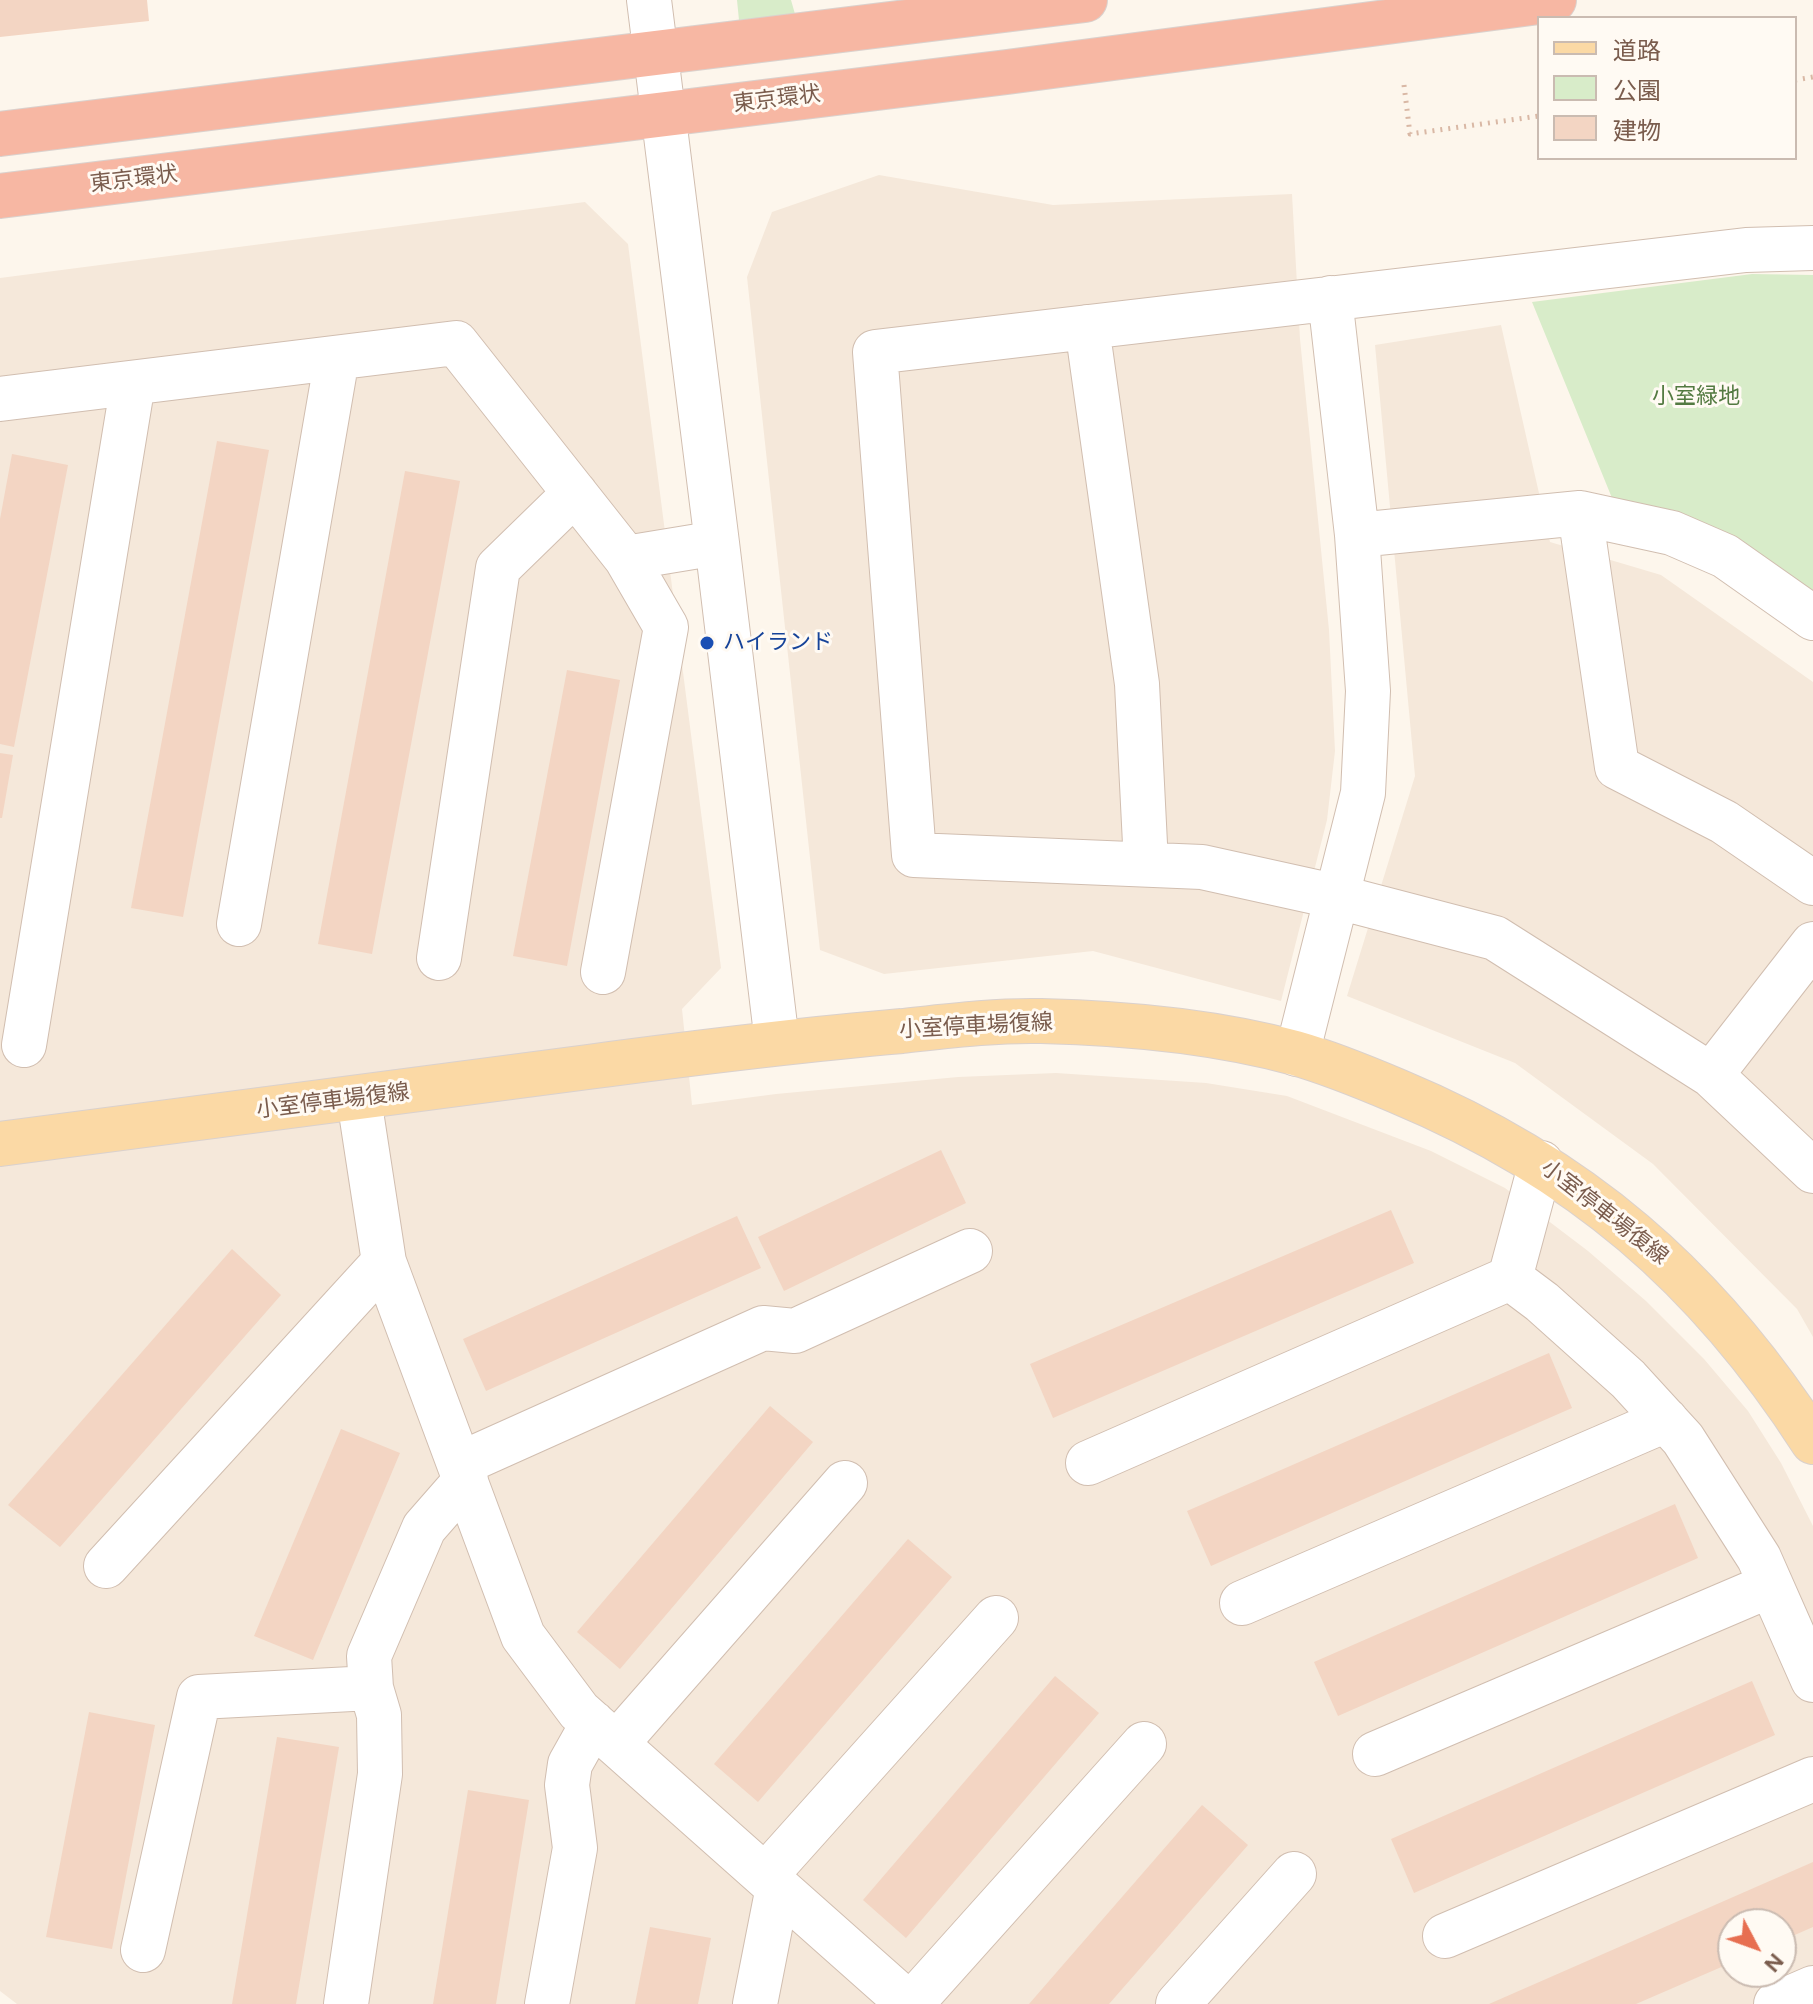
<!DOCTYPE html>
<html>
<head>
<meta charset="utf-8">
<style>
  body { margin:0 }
  #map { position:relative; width:1813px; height:2004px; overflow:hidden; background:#fdf6ec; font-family:"DM Sans","Noto Sans JP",sans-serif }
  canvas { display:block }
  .legend { position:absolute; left:1537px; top:16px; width:260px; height:144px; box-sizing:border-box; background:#fffaf3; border:2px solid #cabbb1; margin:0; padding:10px 14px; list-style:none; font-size:24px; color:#7a5c4d }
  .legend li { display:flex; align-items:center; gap:16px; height:40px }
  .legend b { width:40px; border:2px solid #cabbb1 }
  .north { position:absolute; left:1717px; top:1908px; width:80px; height:80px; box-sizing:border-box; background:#fffaf3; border:2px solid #cabbb1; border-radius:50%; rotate:131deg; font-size:22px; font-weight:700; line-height:32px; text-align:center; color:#7a5c4d }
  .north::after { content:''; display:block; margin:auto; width:28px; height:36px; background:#e76f51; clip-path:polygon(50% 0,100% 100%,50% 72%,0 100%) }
</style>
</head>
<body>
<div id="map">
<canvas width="1813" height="2004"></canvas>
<ul class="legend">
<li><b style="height:10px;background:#fbd9a5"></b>道路</li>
<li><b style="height:22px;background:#d8ecc9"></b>公園</li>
<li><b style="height:22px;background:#f3d5c3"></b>建物</li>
</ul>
<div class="north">N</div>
</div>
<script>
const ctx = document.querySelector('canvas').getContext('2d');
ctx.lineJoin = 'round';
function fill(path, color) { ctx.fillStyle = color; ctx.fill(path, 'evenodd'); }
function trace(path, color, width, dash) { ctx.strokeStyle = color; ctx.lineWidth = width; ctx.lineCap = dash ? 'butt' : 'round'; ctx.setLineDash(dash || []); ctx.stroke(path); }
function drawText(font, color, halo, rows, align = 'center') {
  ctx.font = font + ' "DM Sans","Noto Sans JP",sans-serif'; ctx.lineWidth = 6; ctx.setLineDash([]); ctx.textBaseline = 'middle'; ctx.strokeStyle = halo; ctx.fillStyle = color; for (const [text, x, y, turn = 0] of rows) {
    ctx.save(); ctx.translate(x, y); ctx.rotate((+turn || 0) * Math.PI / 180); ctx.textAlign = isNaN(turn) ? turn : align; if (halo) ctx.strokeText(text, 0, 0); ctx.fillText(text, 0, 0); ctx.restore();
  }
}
fill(new Path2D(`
  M 879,175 L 1053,205 L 1292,194 L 1300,339 L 1329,630 L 1335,751 L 1327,820 L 1281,1001 L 1093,951 L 884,974 L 820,950 L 747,277 L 772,212 Z
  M 585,202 L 628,244 L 721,968 L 682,1009 L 692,1105 L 776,1094 L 958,1077 L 1056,1073 L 1206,1083 L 1287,1096 L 1431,1151 L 1505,1188 L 1588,1251 L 1646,1301 L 1704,1359 L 1748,1411 L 1781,1463 L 1813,1526 L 1813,2004 L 17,2004 L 0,1991 L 0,278 ZM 1733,1924 L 1781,1924 L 1781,1972 L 1733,1972 Z
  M 1501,325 L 1550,542 L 1661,575 L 1813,682 L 1813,1337 L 1797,1309 L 1653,1164 L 1515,1063 L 1347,996 L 1415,776 L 1375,345 Z`), '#f5e8da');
fill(new Path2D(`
  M 737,0 L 791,0 L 795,14 L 739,20 Z
  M 1752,274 L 1813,275 L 1813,592 L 1740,540 L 1677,511 L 1612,498 L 1532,302 Z`), '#d8ecc9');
fill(new Path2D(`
  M 0,0 L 147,0 L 149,21 L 0,37 Z
  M 217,441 L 269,450 L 183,917 L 131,908 Z
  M 12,454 L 68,465 L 14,747 L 0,744 L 0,519 Z
  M 405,471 L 460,481 L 372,954 L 318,944 Z
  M 567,670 L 620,680 L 567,966 L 513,956 Z
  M 0,753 L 13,755 L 2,818 L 0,818 Z
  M 941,1150 L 966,1203 L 784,1291 L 758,1237 Z
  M 1391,1210 L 1414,1263 L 1053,1418 L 1030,1364 Z
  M 737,1216 L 761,1268 L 486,1391 L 463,1339 Z
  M 232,1249 L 281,1295 L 60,1547 L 8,1505 Z
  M 1549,1353 L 1572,1408 L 1211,1566 L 1187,1511 Z
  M 770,1406 L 813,1442 L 620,1669 L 577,1632 Z
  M 341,1429 L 400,1453 L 313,1660 L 254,1636 Z
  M 1675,1504 L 1698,1558 L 1338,1716 L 1314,1662 Z
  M 908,1539 L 952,1577 L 758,1802 L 714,1764 Z
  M 1055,1676 L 1099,1713 L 906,1938 L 863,1900 Z
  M 1752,1681 L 1775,1735 L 1414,1893 L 1391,1839 Z
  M 89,1712 L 155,1725 L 112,1949 L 46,1937 Z
  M 277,1737 L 339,1747 L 296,2004 L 232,2004 Z
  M 468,1790 L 529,1800 L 496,2004 L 433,2004 Z
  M 1202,1805 L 1248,1845 L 1109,2004 L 1029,2004 Z
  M 1813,1862 L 1813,1927 L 1781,1941 L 1781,1924 L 1733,1924 L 1733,1962 L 1636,2004 L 1489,2004 Z
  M 650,1927 L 711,1938 L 698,2004 L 635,2004 Z`), '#f3d5c3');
const minor = new Path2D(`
  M 649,0 L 717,543 L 777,1042
  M 1813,248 L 1746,250 L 875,352 L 914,855 L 1202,867 L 1338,897 L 1495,938 L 1711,1075 L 1813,1171
  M 1087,327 L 1137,684 L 1146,864
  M 0,399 L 456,343 L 626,558 L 717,543
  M 1580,513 L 1617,767 L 1724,822 L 1813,883
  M 1357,535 L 1580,513 L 1672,533 L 1725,556 L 1813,618
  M 239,924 L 337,358
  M 439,958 L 498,568 L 575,493
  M 603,972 L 666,627 L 626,558
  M 24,1045 L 133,383
  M 1297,1054 L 1363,793 L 1368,691 L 1357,535 L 1330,298
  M 1711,1075 L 1813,944
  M 359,1099 L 384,1262 L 523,1636 L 579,1711 L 909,2004
  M 1541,1163 L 1510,1278 L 1542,1302 L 1628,1379 L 1683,1439 L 1759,1558 L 1813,1680
  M 1088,1463 L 1510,1278
  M 460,1464 L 763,1328 L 795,1331 L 970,1251
  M 106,1566 L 384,1262
  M 1242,1603 L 1666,1420
  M 616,1744 L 845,1483
  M 1375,1754 L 1771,1585
  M 765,1876 L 996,1618
  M 1445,1936 L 1813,1779
  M 143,1950 L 199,1697 L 371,1688
  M 346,2004 L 380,1774 L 379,1715 L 371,1688 L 369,1656 L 424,1528 L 466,1480
  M 547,2004 L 575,1848 L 567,1785 L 570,1764 L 593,1723
  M 755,2004 L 778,1887
  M 911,2004 L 1144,1744
  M 1178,2004 L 1294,1874
  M 1776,2004 L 1813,1988`);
const major = new Path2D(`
  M 0,1144 C 196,1119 392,1094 588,1067 C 693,1053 797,1040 902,1031 C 948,1026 995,1020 1041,1021 C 1125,1023 1214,1031 1295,1053 C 1330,1063 1364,1077 1397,1091 C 1579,1167 1706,1276 1813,1442`);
const highway = new Path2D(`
  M 0,134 L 1085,0
  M 0,196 L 1007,72 L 1554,0`);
trace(minor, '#d1beb0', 46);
trace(major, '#dad1cd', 46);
trace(highway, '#dad1cd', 46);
trace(new Path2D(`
  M 1795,80 L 1813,77
  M 1404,85 L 1410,134 L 1539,116`), '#d9b8a5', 5, [2, 6]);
trace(minor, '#fff', 44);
trace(major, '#fbd9a5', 44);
trace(highway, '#f7b7a3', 44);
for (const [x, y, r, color] of [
  [707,643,8,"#1a4fb4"]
]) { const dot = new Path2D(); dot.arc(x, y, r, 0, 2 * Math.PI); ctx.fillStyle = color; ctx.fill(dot); trace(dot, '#fffaf3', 3); }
drawText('22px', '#7a5c4d', '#fffaf3', [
  ["東京環状",777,100,-7],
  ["東京環状",134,180,-7],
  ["小室停車場復線",976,1027,-3],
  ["小室停車場復線",333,1102,-7],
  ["小室停車場復線",1604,1213,38]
]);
drawText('22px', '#537a41', '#fffaf3', [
  ["小室緑地",1696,397]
]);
drawText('22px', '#164399', '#fffaf3', [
  ["ハイランド",723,643]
], 'left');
</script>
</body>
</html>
